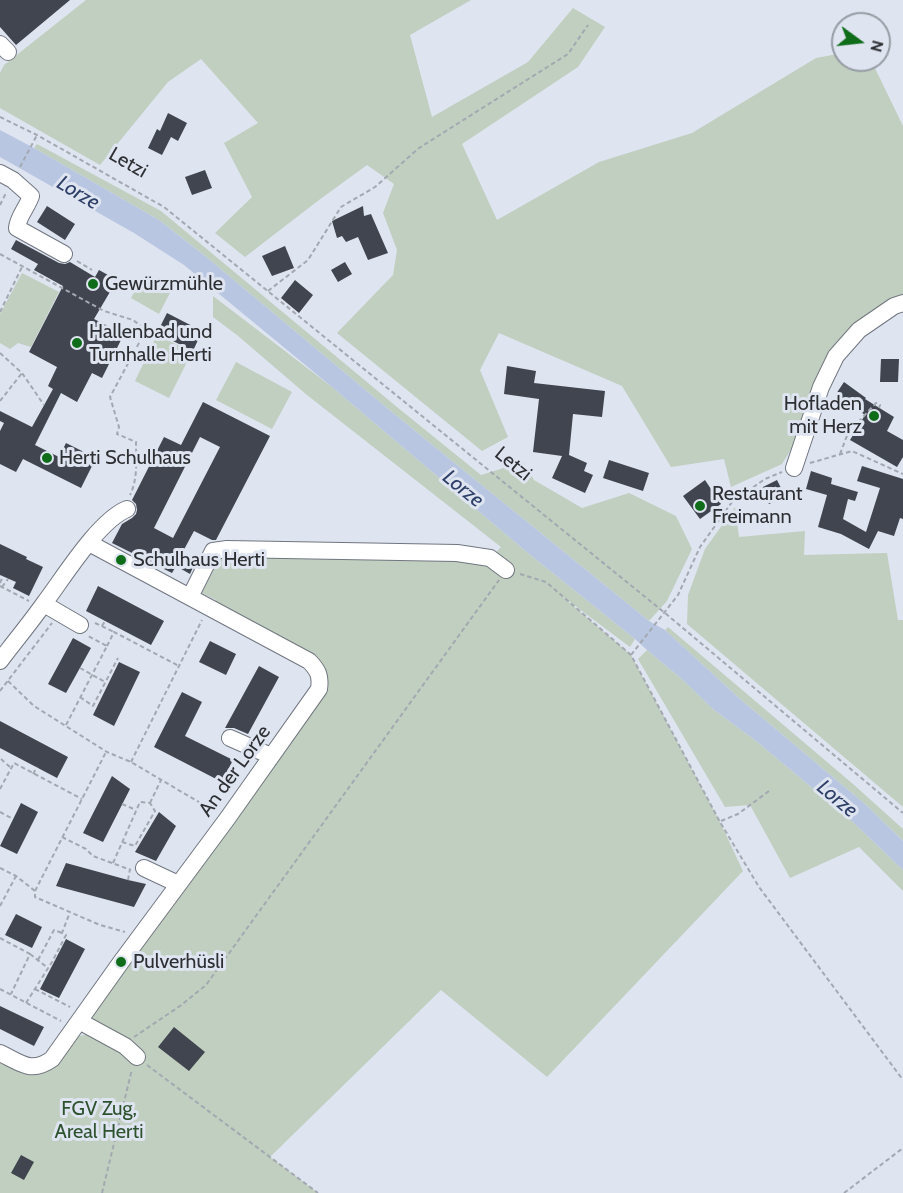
<!DOCTYPE html>
<html>
<head>
<meta charset="utf-8">
<style>
  body { margin:0 }
  #map { position:relative; width:903px; height:1193px; overflow:hidden; background:#dee4f0; font-family:Cabin,sans-serif }
  canvas { display:block }
  .north { position:absolute; left:831px; top:12px; width:60px; height:60px; box-sizing:border-box; background:#dee4f0; border:2px solid #979ca4; border-radius:50%; rotate:105deg; font-size:16px; font-weight:700; line-height:24px; text-align:center; color:#2d2f33 }
  .north::after { content:''; display:block; margin:auto; width:21px; height:27px; background:#0f6d1a; clip-path:polygon(50% 0,100% 100%,50% 72%,0 100%) }
</style>
</head>
<body>
<div id="map">
<canvas width="903" height="1193"></canvas>
<div class="north">N</div>
</div>
<script>
const ctx = document.querySelector('canvas').getContext('2d');
ctx.lineJoin = 'round';
function fill(path, color) { ctx.fillStyle = color; ctx.fill(path, 'evenodd'); }
function trace(path, color, width, dash) { ctx.strokeStyle = color; ctx.lineWidth = width; ctx.lineCap = dash ? 'butt' : 'round'; ctx.setLineDash(dash || []); ctx.stroke(path); }
function drawText(font, color, halo, rows, align = 'center') {
  ctx.font = font + ' Cabin,sans-serif'; ctx.lineWidth = 6; ctx.setLineDash([]); ctx.textBaseline = 'middle'; ctx.strokeStyle = halo; ctx.fillStyle = color; for (const [text, x, y, turn = 0] of rows) {
    ctx.save(); ctx.translate(x, y); ctx.rotate((+turn || 0) * Math.PI / 180); ctx.textAlign = isNaN(turn) ? turn : align; if (halo) ctx.strokeText(text, 0, 0); ctx.fillText(text, 0, 0); ctx.restore();
  }
}
fill(new Path2D(`
  M 86,0 L 471,0 L 410,35 L 432,117 L 528,62 L 573,8 L 605,27 L 578,67 L 462,144 L 497,220 L 599,162 L 692,133 L 816,58 L 843,53 L 843,60 L 871,60 L 903,126 L 903,296 L 890,300 L 856,322 L 829,356 L 792,448 L 782,464 L 731,487 L 724,459 L 671,467 L 622,386 L 499,333 L 480,370 L 508,437 L 482,451 L 337,333 L 393,275 L 397,250 L 383,213 L 394,184 L 367,165 L 319,200 L 245,257 L 215,233 L 252,197 L 224,143 L 258,123 L 201,59 L 168,82 L 100,165 L 0,108 L 0,73 L 4,65 Z
  M 37,144 L 161,211 L 397,407 L 481,475 L 523,462 L 534,480 L 582,508 L 629,493 L 676,516 L 692,549 L 667,601 L 649,621 L 393,413 L 205,256 L 159,220 L 34,148 Z
  M 22,273 L 59,292 L 31,347 L 18,343 L 10,349 L 0,343 L 0,314 Z
  M 144,274 L 172,289 L 159,314 L 131,298 Z
  M 213,296 L 332,387 L 528,553 L 635,639 L 630,647 L 558,593 L 631,655 L 720,822 L 743,871 L 547,1077 L 441,990 L 270,1157 L 318,1193 L 0,1193 L 0,1058 L 21,1069 L 74,1037 L 89,1034 L 87,1019 L 325,690 C 328,673 327,667 314,655 L 215,603 L 216,600 L 202,593 L 220,557 L 490,558 L 501,547 L 307,395 L 237,335 L 213,317 Z
  M 157,335 L 192,352 L 169,398 L 135,381 Z
  M 236,362 L 292,392 L 272,429 L 216,400 Z
  M 735,507 L 739,537 L 805,531 L 804,555 L 887,553 L 898,620 L 903,620 L 903,807 L 687,624 L 688,595 L 705,549 Z
  M 668,627 L 853,784 L 903,829 L 903,841 L 866,805 L 740,699 L 665,630 Z
  M 647,650 L 682,679 L 714,710 L 755,740 L 854,823 L 903,870 L 903,891 L 859,847 L 790,878 L 750,805 L 725,807 L 638,659 Z`), '#c0cfbf');
fill(new Path2D(`
  M 0,130 L 34,148 L 159,220 L 205,256 L 393,413 L 649,621 L 665,630 L 740,699 L 866,805 L 903,841 L 903,870 L 854,823 L 755,740 L 714,710 L 682,679 L 647,650 L 635,639 L 528,553 L 332,387 L 184,265 L 134,233 L 0,157 Z`), '#b8c6e2');
fill(new Path2D(`
  M 0,0 L 70,0 L 16,45 L 0,27 Z
  M 168,113 L 187,123 L 178,141 L 171,137 L 162,155 L 148,148 L 157,129 L 160,131 Z
  M 205,170 L 212,188 L 192,195 L 185,177 Z
  M 47,206 L 75,224 L 65,240 L 37,222 Z
  M 363,206 L 364,216 L 371,214 L 388,253 L 368,260 L 358,237 L 346,242 L 342,236 L 337,238 L 332,221 Z
  M 16,240 L 59,263 L 65,264 L 70,262 L 95,277 L 99,270 L 117,280 L 94,319 L 124,334 L 102,378 L 92,373 L 77,402 L 61,393 L 35,445 L 59,457 L 66,443 L 96,458 L 81,488 L 23,459 L 16,472 L 0,464 L 0,431 L 4,423 L 0,421 L 0,411 L 32,427 L 53,389 L 48,386 L 57,367 L 29,352 L 63,286 L 34,270 L 38,264 L 11,249 Z
  M 285,246 L 294,268 L 272,276 L 262,256 Z
  M 345,262 L 352,274 L 338,282 L 331,270 Z
  M 295,280 L 313,295 L 299,313 L 281,298 Z
  M 167,313 L 202,331 L 193,351 L 157,333 Z
  M 881,359 L 899,359 L 898,382 L 880,382 Z
  M 507,366 L 536,371 L 534,383 L 605,391 L 602,417 L 573,414 L 569,455 L 587,463 L 584,471 L 593,475 L 585,493 L 552,478 L 562,456 L 533,452 L 539,399 L 504,394 Z
  M 844,382 L 866,398 L 865,399 L 894,417 L 887,431 L 903,440 L 903,457 L 897,467 L 850,440 L 865,415 L 836,394 Z
  M 203,402 L 270,436 L 216,540 L 212,540 L 194,531 L 180,557 L 194,565 L 190,574 L 176,566 L 172,573 L 112,543 L 122,524 L 132,518 L 136,514 L 137,510 L 136,504 L 132,500 L 164,437 L 181,445 ZM 200,437 L 220,447 L 173,538 L 154,528 Z
  M 609,460 L 649,473 L 643,491 L 603,478 Z
  M 862,466 L 903,479 L 903,519 L 900,518 L 894,536 L 878,531 L 869,549 L 841,534 L 818,527 L 827,495 L 806,489 L 811,471 L 832,478 L 831,484 L 858,492 L 855,501 L 848,499 L 843,519 L 866,532 L 880,488 L 857,481 Z
  M 705,480 L 721,504 L 700,519 L 683,496 Z
  M 777,480 L 785,496 L 769,504 L 761,488 Z
  M 0,544 L 27,557 L 26,559 L 43,567 L 29,596 L 13,588 L 16,582 L 0,575 Z
  M 98,586 L 164,621 L 151,645 L 86,611 Z
  M 73,638 L 91,648 L 66,693 L 48,684 Z
  M 210,641 L 236,654 L 226,675 L 199,662 Z
  M 119,662 L 140,672 L 114,726 L 93,715 Z
  M 259,666 L 279,677 L 248,734 L 234,728 L 225,728 Z
  M 182,692 L 202,702 L 185,736 L 233,760 L 222,782 L 154,747 Z
  M 0,721 L 68,757 L 57,778 L 0,748 Z
  M 112,776 L 130,789 L 103,842 L 83,833 Z
  M 21,803 L 38,812 L 17,854 L 0,846 Z
  M 159,812 L 176,826 L 156,861 L 135,852 Z
  M 66,863 L 128,880 L 146,884 L 134,907 L 56,886 Z
  M 16,914 L 42,927 L 32,948 L 5,935 Z
  M 66,939 L 85,949 L 59,998 L 40,989 Z
  M 0,1006 L 44,1027 L 34,1046 L 0,1029 Z
  M 174,1027 L 205,1052 L 189,1071 L 158,1047 Z
  M 21,1155 L 34,1162 L 24,1180 L 11,1173 Z`), '#41454f');
const minor = new Path2D(`
  M 0,44 L 8,52
  M 0,173 L 13,180 L 31,196 C 27,208 18,216 17,228 L 64,254
  M 794,468 L 821,387 L 836,356 L 859,330 L 894,306 L 903,303
  M 190,597 L 213,551 L 227,549 L 457,553 L 490,558 L 506,570
  M 44,604 L 80,625
  M 0,661 C 15,641 31,622 45,602 C 64,577 98,521 127,509
  M 230,738 L 271,756
  M 144,868 L 178,884
  M 79,1021 L 125,1046 L 137,1057
  M 0,1053 C 21,1063 31,1074 52,1059 L 121,962 L 227,819 L 319,689 C 321,676 318,670 309,661 L 89,543`);
trace(minor, '#717680', 18);
trace(new Path2D(`
  M 0,117 L 37,135 L 164,207 L 665,613 L 903,813
  M 20,167 L 37,135
  M 0,205 L 6,193
  M 0,254 L 104,311 L 133,320 L 146,330 L 110,397 L 119,427 L 117,434 L 136,442 C 136,460 138,479 130,495
  M 77,261 L 92,270
  M 268,291 L 308,260 L 341,207 L 375,187 L 419,148 L 568,54 L 588,25
  M 0,312 L 22,267
  M 0,353 L 22,373 L 44,405
  M 0,401 L 22,373
  M 840,454 L 848,433 L 876,403 L 880,405 L 879,408
  M 810,463 L 852,451 L 903,474
  M 520,574 L 546,582 L 631,655 L 720,822 L 759,887 L 903,1080
  M 0,583 L 3,576
  M 0,586 L 29,601
  M 2,587 L 8,579
  M 95,623 L 114,632
  M 102,626 L 105,621
  M 107,646 L 114,632 L 179,666
  M 631,655 L 678,595 L 700,547 L 732,502 L 765,479 L 782,472
  M 80,668 L 105,682
  M 8,681 L 34,706 L 107,752 L 131,762 L 214,811
  M 0,691 L 52,623
  M 80,697 L 93,706 L 118,658
  M 66,725 L 107,646 L 88,636
  M 1,759 L 11,768
  M 131,762 L 202,620
  M 33,774 L 37,767
  M 0,789 L 14,763 L 82,799
  M 150,803 L 161,780
  M 122,804 L 136,810
  M 0,812 L 13,819
  M 721,821 L 738,814 L 769,791
  M 62,837 L 86,849 L 93,856 L 131,870
  M 122,842 L 135,846 L 155,811 L 150,803
  M 113,863 L 140,802 L 150,803
  M 0,868 L 16,876 L 35,891 L 35,897 L 100,925 L 125,932
  M 128,880 L 130,869
  M 35,891 L 106,752
  M 0,906 L 16,876
  M 0,938 L 30,954 L 11,994
  M 30,954 L 48,968
  M 38,960 L 54,930 L 62,933
  M 0,989 L 61,1021
  M 35,989 L 70,1007
  M 26,1003 L 52,962 L 66,935 L 62,933 L 70,912
  M 134,1037 L 180,1006 L 206,985 L 499,580
  M 147,1065 L 318,1193
  M 102,1193 L 132,1069
  M 844,1193 L 903,1148`), '#a3a8b1', 2, [4.5, 3]);
trace(minor, '#fff', 16);
for (const [x, y, r, color] of [
  [93,284,6,"#0f6d1a"],
  [77,343,6,"#0f6d1a"],
  [874,416,6,"#0f6d1a"],
  [47,458,6,"#0f6d1a"],
  [700,506,6,"#0f6d1a"],
  [121,560,6,"#0f6d1a"],
  [121,962,6,"#0f6d1a"]
]) { const dot = new Path2D(); dot.arc(x, y, r, 0, 2 * Math.PI); ctx.fillStyle = color; ctx.fill(dot); trace(dot, '#dee4f0', 2); }
drawText('20px', '#2d2f33', '#dee4f0', [
  ["Letzi",128,163,30],
  ["Letzi",513,464,39],
  ["An der Lorze",235,771,-54]
]);
drawText('20px', '#2d2f33', '#dee4f0', [
  ["Gewürzmühle",105,284],
  ["Hallenbad und",89,332],
  ["Turnhalle Herti",89,355],
  ["Hofladen",862,404,"right"],
  ["mit Herz",862,427,"right"],
  ["Herti Schulhaus",59,458],
  ["Restaurant",712,494],
  ["Freimann",712,517],
  ["Schulhaus Herti",133,560],
  ["Pulverhüsli",133,962]
], 'left');
drawText('20px', '#2e522e', '#dee4f0', [
  ["FGV Zug,",99,1109],
  ["Areal Herti",99,1132]
]);
drawText('italic 21px', '#2e4068', '#dee4f0', [
  ["Lorze",78,193,31],
  ["Lorze",463,489,39],
  ["Lorze",837,799,40]
]);
</script>
</body>
</html>
